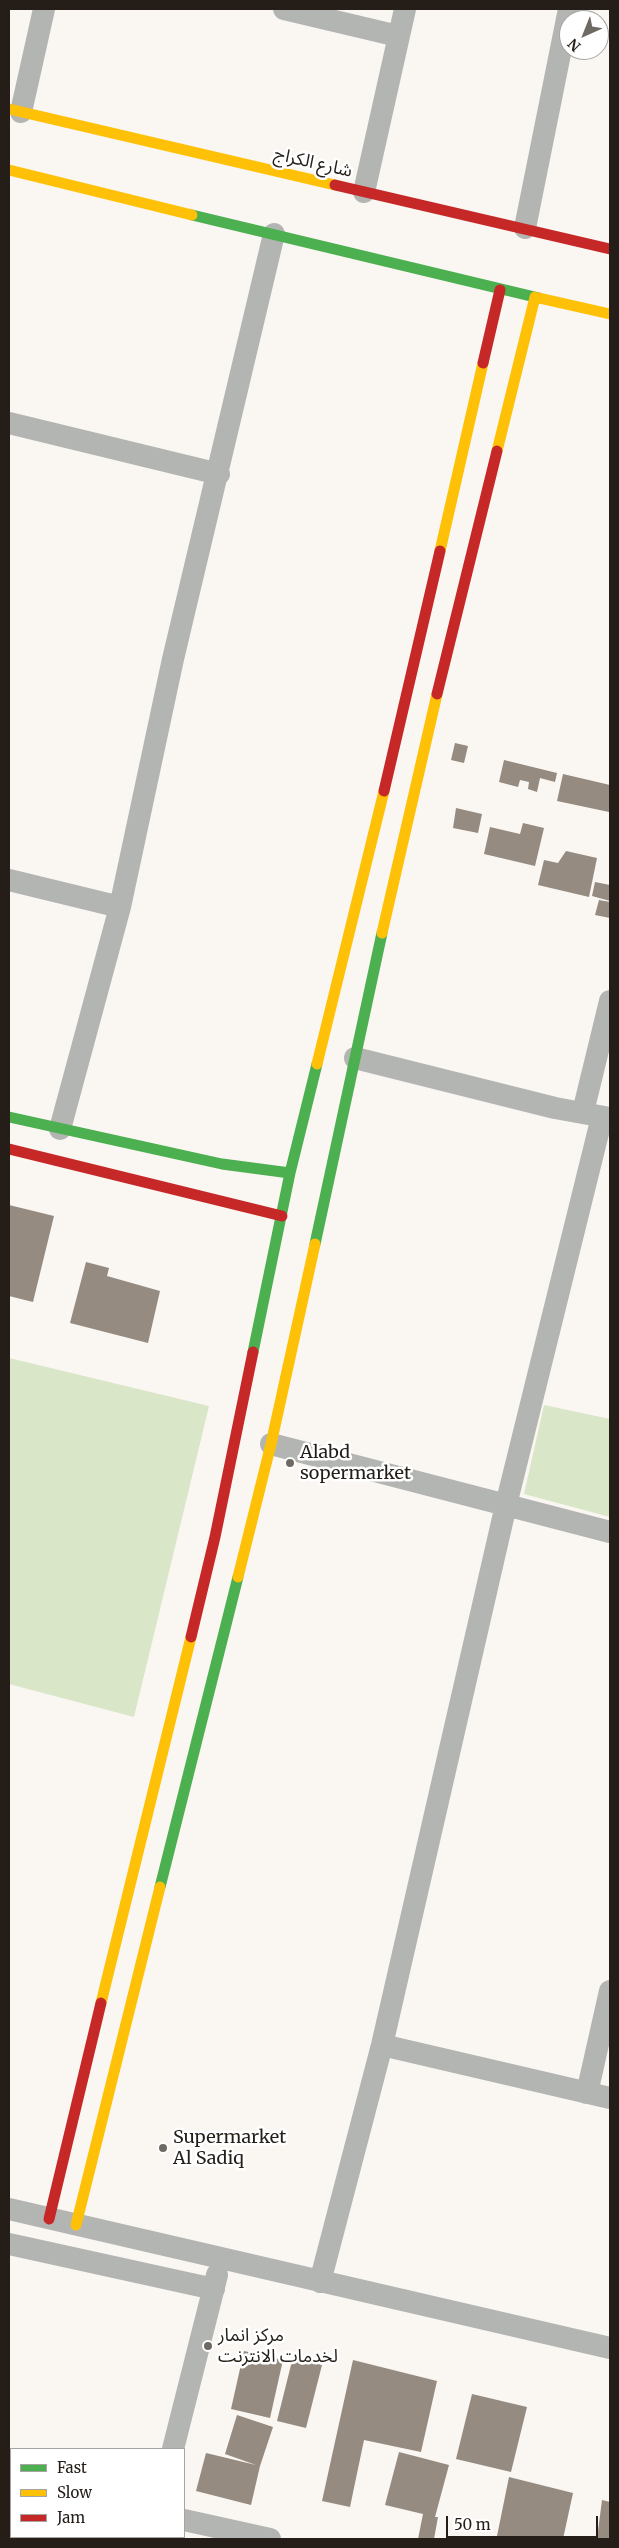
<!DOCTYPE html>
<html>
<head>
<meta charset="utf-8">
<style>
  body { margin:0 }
  #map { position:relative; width:619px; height:2548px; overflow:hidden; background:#faf6f2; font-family:Merriweather,serif }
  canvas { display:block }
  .frame { position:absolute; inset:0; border:10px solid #241d18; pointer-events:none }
  .legend { position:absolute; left:10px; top:2448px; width:175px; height:90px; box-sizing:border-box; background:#fff; border:1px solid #a7a5a3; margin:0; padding:6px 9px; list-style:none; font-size:15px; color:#241d18 }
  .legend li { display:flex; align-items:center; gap:10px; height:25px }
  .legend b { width:25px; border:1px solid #a7a5a3 }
  .north { position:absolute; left:559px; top:10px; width:50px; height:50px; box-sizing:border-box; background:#fff; border:1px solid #a7a5a3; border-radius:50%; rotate:224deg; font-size:14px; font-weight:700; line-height:20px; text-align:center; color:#241d18 }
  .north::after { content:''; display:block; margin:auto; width:18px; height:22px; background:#6f6964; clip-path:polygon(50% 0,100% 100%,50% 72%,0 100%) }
  .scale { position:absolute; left:446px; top:2516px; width:152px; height:22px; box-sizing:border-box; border:2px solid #241d18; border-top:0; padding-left:6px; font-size:15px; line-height:18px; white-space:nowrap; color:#241d18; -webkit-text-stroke:4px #fff; paint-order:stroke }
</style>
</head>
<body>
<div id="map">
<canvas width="619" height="2548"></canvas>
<div class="frame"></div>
<ul class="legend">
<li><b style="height:6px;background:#4caf50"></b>Fast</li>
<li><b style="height:6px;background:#ffc107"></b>Slow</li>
<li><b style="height:6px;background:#c62828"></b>Jam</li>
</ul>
<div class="north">N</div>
<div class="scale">50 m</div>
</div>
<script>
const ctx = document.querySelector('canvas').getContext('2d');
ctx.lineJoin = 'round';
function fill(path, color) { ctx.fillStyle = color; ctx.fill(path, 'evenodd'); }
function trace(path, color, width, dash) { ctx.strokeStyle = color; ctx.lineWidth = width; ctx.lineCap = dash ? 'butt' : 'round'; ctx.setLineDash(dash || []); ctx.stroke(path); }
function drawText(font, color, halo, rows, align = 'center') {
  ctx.font = font + ' Merriweather,"Noto Sans Arabic",serif'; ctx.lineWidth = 5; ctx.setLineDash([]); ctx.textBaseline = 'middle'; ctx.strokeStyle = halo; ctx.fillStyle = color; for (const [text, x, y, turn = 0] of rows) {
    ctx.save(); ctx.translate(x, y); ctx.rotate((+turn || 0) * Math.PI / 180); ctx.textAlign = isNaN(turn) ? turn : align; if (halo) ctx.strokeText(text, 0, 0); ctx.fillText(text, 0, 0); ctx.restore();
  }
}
fill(new Path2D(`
  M 9,1358 L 209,1406 L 134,1717 L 9,1684 Z
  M 544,1405 L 610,1419 L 610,1517 L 524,1494 Z`), '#d9e6c8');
fill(new Path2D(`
  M 455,743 L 468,746 L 464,763 L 451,760 Z
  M 504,760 L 557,773 L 555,782 L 540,778 L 537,792 L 528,789 L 529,782 L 520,780 L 518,787 L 499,782 Z
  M 563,774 L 610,785 L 609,812 L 557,801 Z
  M 456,808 L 482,814 L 478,833 L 453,828 Z
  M 523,823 L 544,828 L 535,866 L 484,854 L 490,827 L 520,834 Z
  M 566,851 L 597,858 L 589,897 L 538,885 L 544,860 L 558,863 Z
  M 595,882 L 610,885 L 610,901 L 592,896 Z
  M 599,900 L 610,902 L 610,918 L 595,915 Z
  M 9,1205 L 54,1216 L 33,1302 L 9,1296 Z
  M 86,1262 L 109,1268 L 107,1276 L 160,1291 L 148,1343 L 70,1323 Z
  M 244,2351 L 283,2360 L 270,2418 L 231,2409 Z
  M 293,2357 L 322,2365 L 306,2428 L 277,2421 Z
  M 353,2360 L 437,2381 L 421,2452 L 364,2440 L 350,2507 L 322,2501 Z
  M 472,2394 L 527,2407 L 511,2472 L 456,2459 Z
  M 237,2415 L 273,2427 L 260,2466 L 251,2505 L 196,2491 L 206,2453 L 256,2465 L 225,2454 Z
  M 399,2452 L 449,2465 L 435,2517 L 438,2517 L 434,2539 L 418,2539 L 423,2514 L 385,2505 Z
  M 509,2477 L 573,2493 L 563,2539 L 513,2539 L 497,2536 Z
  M 602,2500 L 610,2502 L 610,2539 L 597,2539 Z`), '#958b80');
trace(new Path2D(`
  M 284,9 L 398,36
  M 21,112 L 44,9
  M 364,192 L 405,9
  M 525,228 L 569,9
  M 9,423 L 219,474
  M 9,880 L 120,907
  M 355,1058 L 555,1108 L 610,1118
  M 583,1112 L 610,1001
  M 60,1129 L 120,907 L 173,659 L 274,234
  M 271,1444 L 610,1532
  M 382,2045 L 610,2098
  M 587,2093 L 610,1991
  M 9,2209 L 610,2348
  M 9,2244 L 214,2289
  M 320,2282 L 382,2045 L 506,1505 L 602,1117
  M 173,2449 L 217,2275
  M 184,2520 L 270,2539
  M 151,2539 L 151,2537`), '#b3b5b2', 22);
trace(new Path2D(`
  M 192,215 L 539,298
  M 9,1117 L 222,1164 L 290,1173
  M 315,1244 L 382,933
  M 253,1352 L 290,1173 L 317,1064
  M 160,1887 L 238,1577`), '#4caf50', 11);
trace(new Path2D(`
  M 9,109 L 335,185
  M 9,170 L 192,215
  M 539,298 L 610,314
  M 497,451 L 535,297
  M 440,551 L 483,363
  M 382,933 L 437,694
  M 317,1064 L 384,791
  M 238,1577 L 271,1444 L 315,1244
  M 101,2003 L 191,1637
  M 76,2225 L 160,1887`), '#ffc107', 11);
trace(new Path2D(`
  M 335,185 L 610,249
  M 483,363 L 500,290
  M 437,694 L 497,451
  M 384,791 L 440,551
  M 9,1149 L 282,1216
  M 191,1637 L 215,1537 L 253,1352
  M 49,2219 L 101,2003`), '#c62828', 11);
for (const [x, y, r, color] of [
  [290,1463,5,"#6f6964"],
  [163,2148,5,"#6f6964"],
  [208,2346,5,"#6f6964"]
]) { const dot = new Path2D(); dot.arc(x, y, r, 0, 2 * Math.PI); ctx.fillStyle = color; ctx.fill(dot); trace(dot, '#fff', 2); }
drawText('18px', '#241d18', '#fff', [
  ["شارع الكراج",313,163,13]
]);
drawText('18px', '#241d18', '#fff', [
  ["Alabd",300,1453],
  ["sopermarket",300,1474],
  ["Supermarket",173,2138],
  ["Al Sadiq",173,2159],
  ["مركز انمار",218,2336],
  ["لخدمات الانترنت",218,2357]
], 'left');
</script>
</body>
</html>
